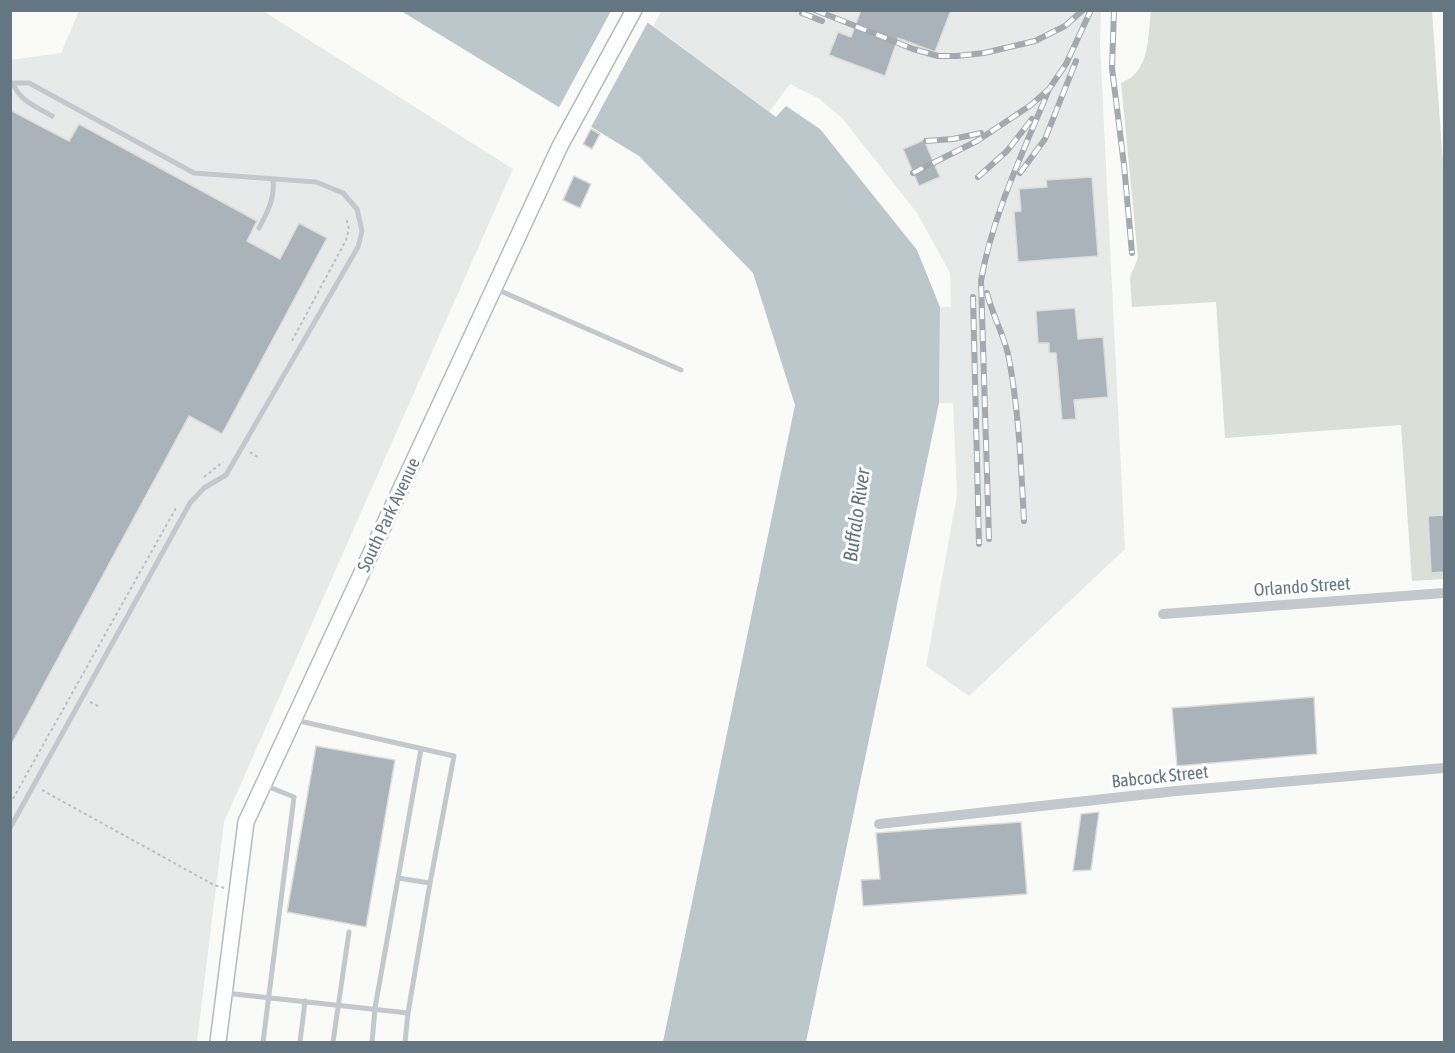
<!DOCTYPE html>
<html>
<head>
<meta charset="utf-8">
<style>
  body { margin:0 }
  #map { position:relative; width:1455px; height:1053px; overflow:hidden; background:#fafaf8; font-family:"Asap Condensed",sans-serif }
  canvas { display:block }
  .frame { position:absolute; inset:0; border:12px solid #657683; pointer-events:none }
</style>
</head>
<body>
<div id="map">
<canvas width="1455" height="1053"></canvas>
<div class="frame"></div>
</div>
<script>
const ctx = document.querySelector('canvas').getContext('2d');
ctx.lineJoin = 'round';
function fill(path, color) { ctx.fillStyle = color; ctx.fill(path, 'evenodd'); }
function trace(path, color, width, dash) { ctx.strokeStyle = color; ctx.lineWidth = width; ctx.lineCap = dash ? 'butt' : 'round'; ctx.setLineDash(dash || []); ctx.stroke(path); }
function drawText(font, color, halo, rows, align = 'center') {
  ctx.font = font + ' "Asap Condensed",sans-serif'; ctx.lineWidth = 6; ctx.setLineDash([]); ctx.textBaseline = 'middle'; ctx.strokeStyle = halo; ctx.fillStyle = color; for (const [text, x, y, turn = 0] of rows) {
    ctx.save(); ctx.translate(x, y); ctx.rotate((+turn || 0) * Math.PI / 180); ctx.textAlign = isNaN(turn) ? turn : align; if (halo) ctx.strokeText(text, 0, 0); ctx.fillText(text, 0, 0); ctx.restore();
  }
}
fill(new Path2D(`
  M 662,10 L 1101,11 L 1100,45 L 1125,549 L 969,696 L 926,666 L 957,495 L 953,403 L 939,403 L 940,307 L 951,307 L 950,273 L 917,213 L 842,118 L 818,98 L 790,84 L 769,112 L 653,26 Z
  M 79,11 L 263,11 L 513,169 L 224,822 L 197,1042 L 11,1042 L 10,60 L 61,53 Z`), '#e8e9e9');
fill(new Path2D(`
  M 1151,11 L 1432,11 L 1444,177 L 1444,579 L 1412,581 L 1401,425 L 1225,438 L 1216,302 L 1132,307 L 1130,277 L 1138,258 L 1121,83 C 1151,71 1147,39 1151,11 Z`), '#dadfd7');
fill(new Path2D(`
  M 401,11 L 632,11 L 776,117 L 786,106 L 820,129 L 917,250 L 940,307 L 939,403 L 806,1042 L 663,1042 L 795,405 L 753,273 L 639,156 Z`), '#bbc7cb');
fill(new Path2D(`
  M 637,10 L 649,20 L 590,129 L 558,109 L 611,11 Z`), '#fafaf8');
const building = new Path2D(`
  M 861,10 L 951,10 L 935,52 L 898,38 L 885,76 L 829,55 L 838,32 L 851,37 Z
  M 10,110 L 69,141 L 79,124 L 257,221 L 247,241 L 280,259 L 299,223 L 327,238 L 222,434 L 189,416 L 10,747 Z
  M 591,129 L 600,134 L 592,149 L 583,144 Z
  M 924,140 L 940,177 L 919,186 L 903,149 Z
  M 574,176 L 591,184 L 580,208 L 563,200 Z
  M 1092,177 L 1098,256 L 1018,262 L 1014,212 L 1021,211 L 1019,189 L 1047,187 L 1046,180 Z
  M 1075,308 L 1078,339 L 1103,337 L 1108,397 L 1074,400 L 1076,419 L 1062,420 L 1056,353 L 1049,353 L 1049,343 L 1038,343 L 1036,311 Z
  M 1444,515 L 1444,572 L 1431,573 L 1428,516 Z
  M 1314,697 L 1317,754 L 1177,766 L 1172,708 Z
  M 316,746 L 395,760 L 366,927 L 287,912 Z
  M 1099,812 L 1091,870 L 1073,871 L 1081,814 Z
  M 1021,822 L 1027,894 L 863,906 L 861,880 L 880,879 L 876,833 Z`);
fill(building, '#aab3b9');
trace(building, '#dcdcda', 1.5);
const secondary = new Path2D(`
  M 218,1042 L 246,822 L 560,146 L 634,10`);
trace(secondary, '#b3babf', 18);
trace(new Path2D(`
  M 292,341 L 346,240 L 349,229 L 346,217
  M 250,452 L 259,458
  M 204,477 L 223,462
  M 90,702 L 98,706
  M 42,790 L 214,885 L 224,888
  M 10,804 L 176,508`), '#bbbfc2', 2, [3, 3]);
trace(new Path2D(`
  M 10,83 L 29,83 L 194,173 L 316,182 L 343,193 L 357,209 L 362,231 L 358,247 L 226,475 L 204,488 L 190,503 L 10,828
  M 13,83 C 19,101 37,107 52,116
  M 259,228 C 268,211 275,199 273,179
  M 496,289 L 681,370
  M 398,878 L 430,883
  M 225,993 L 408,1013 L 430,883 L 454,756 L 295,720
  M 263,1042 L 294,797 L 264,785
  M 300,1042 L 305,1001
  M 333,1042 L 349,932
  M 372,1042 L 375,1008 L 421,749
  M 405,1042 L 408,1013`), '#c3c8cc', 5);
trace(new Path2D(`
  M 1163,614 L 1444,593
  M 879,824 L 1176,791 L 1444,768`), '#c3c8cc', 10);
trace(secondary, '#fff', 15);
const rail = new Path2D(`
  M 815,10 L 913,49 L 938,56 L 957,56 L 984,53 L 1035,41 L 1065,26 L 1083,10
  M 1114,10 L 1112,68 L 1124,165 L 1132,253
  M 802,13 L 822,21
  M 926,141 L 953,139 L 981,133
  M 913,173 L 977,141 L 1031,105 L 1049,89 L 1066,64 L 1091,10
  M 1020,173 L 1045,139 L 1076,61
  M 978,177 L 1007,151 L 1032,119
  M 987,293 C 992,314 1003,333 1008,354 C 1019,409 1021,466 1024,521
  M 973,297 L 979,544
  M 989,539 L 981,281 C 992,215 1024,151 1049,89`);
trace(rail, '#a2aab0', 6);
trace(rail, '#fff', 4, [11]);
drawText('18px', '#657683', '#fff', [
  ["South Park Avenue",389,515,-65],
  ["Orlando Street",1302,587,-4],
  ["Babcock Street",1160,777,-6]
]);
drawText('italic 20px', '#60757c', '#fff', [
  ["Buffalo River",857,515,-82]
]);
</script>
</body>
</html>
